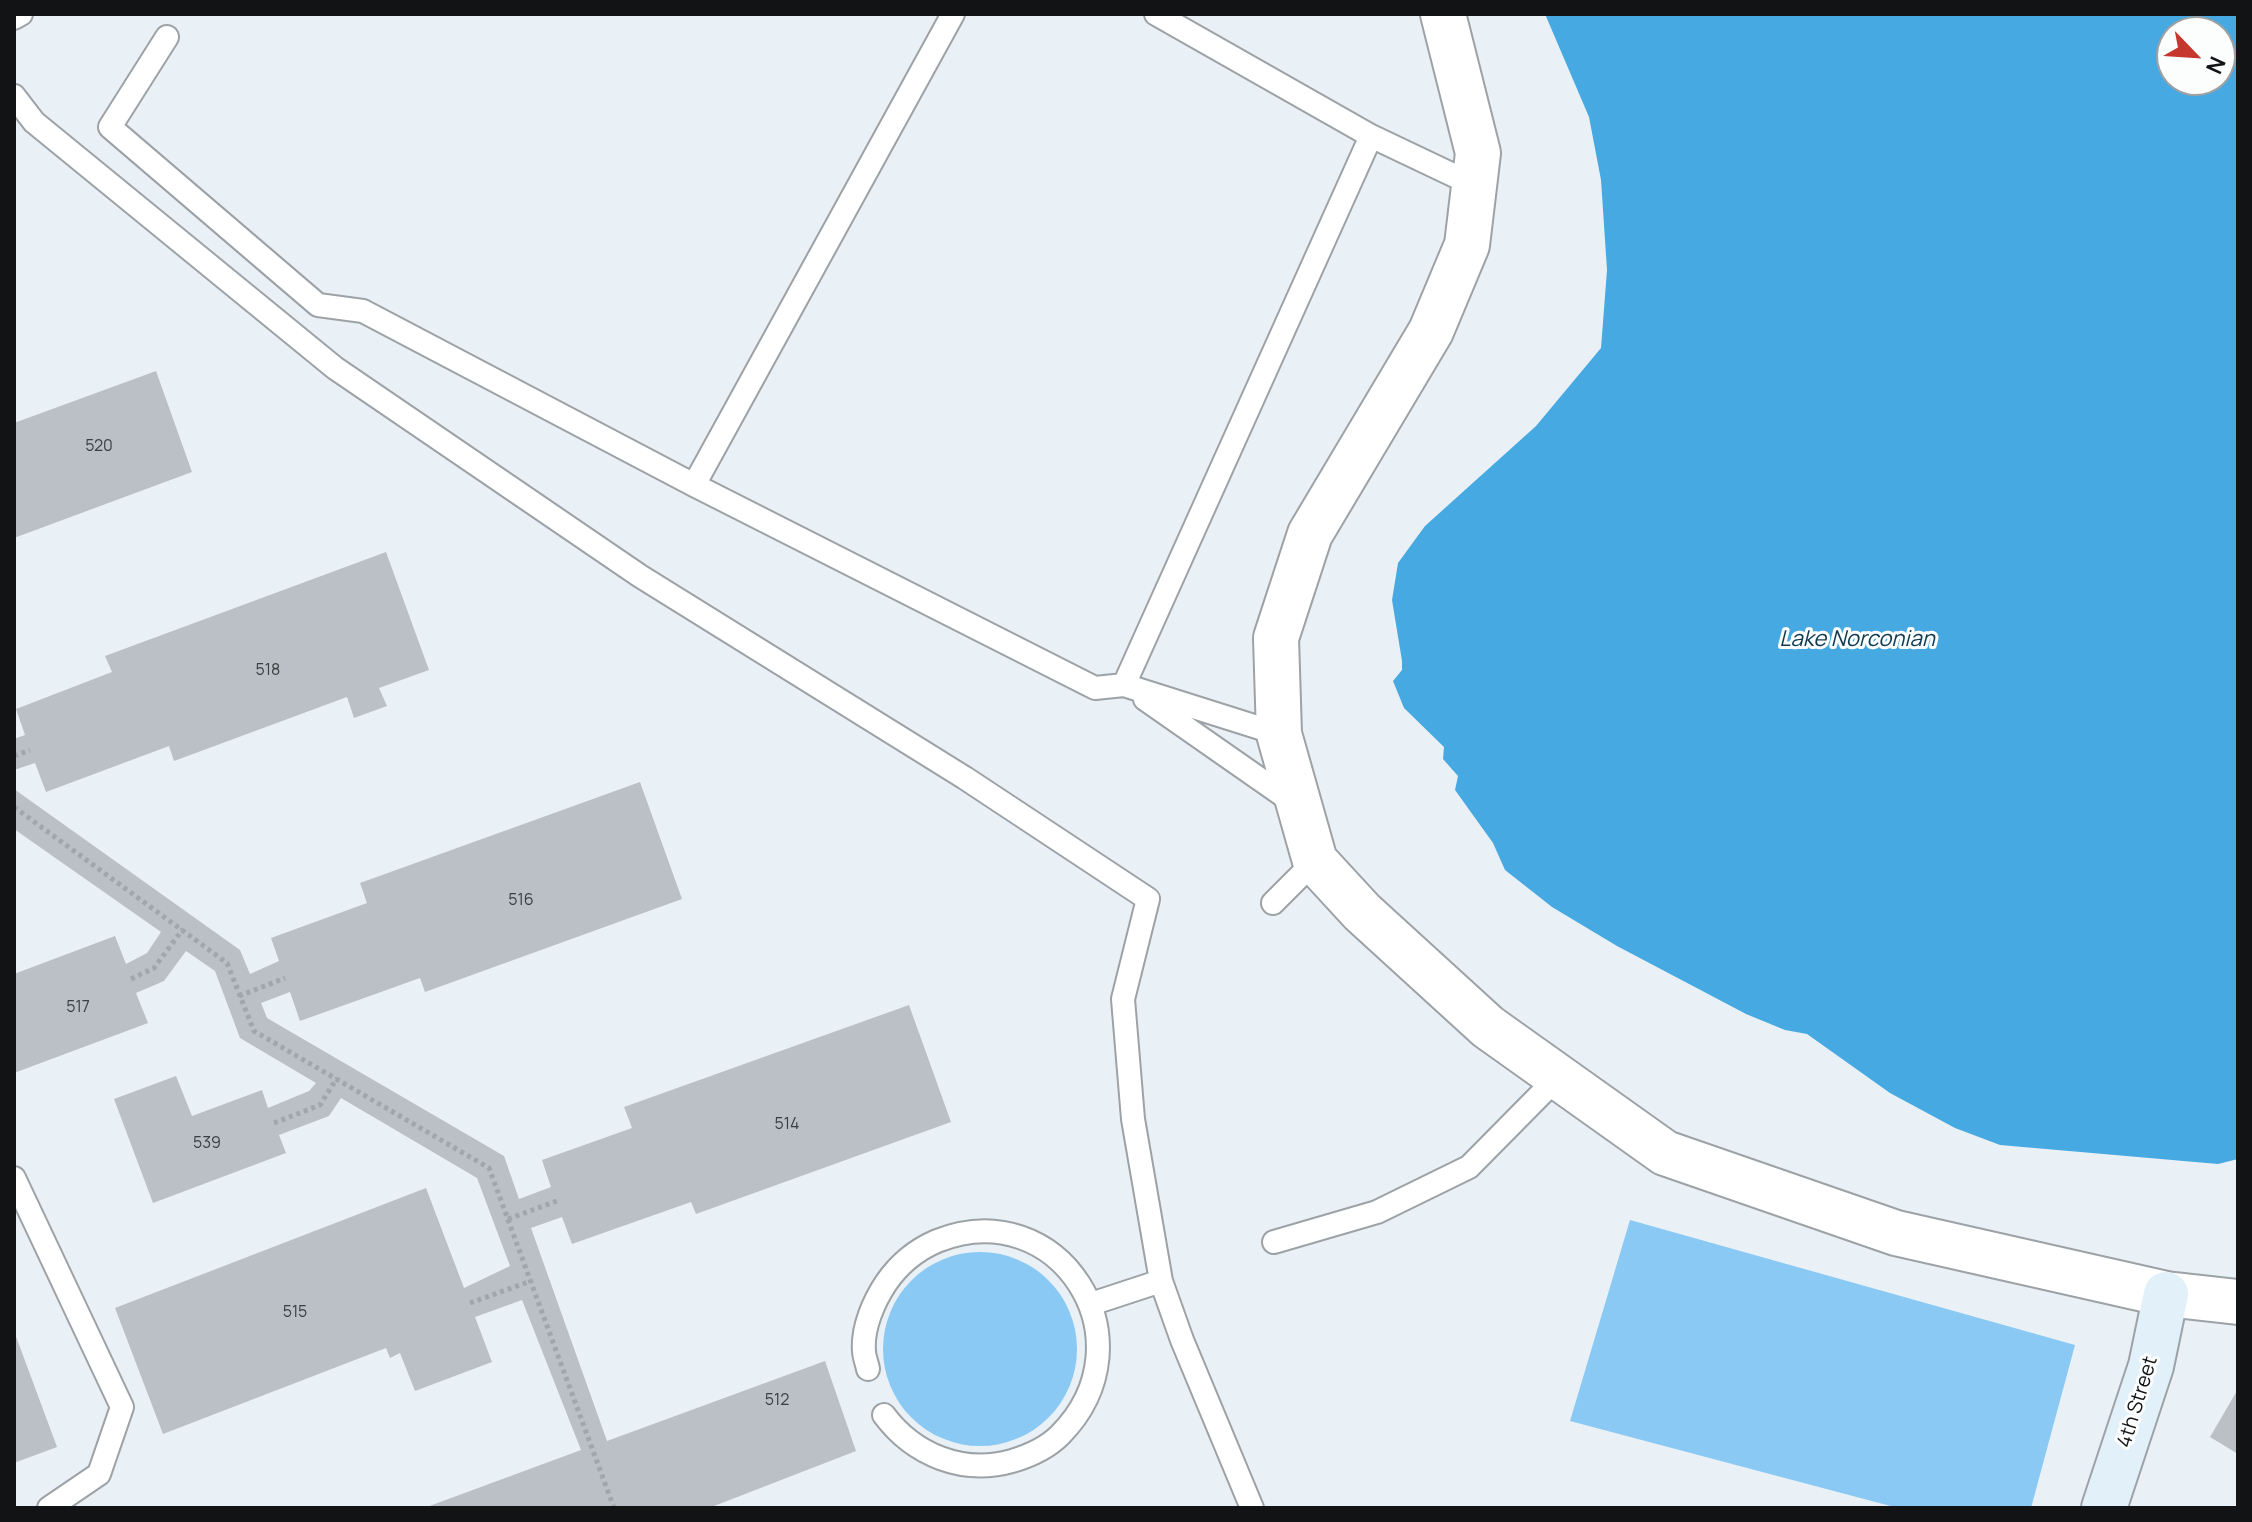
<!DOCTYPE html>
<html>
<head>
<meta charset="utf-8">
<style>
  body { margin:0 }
  #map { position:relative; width:2252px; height:1522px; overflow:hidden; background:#eaf1f6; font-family:Manrope,sans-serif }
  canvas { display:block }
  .frame { position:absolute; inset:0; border:16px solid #111315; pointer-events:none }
  .north { position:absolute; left:2156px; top:16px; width:80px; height:80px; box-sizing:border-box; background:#fcfefe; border:2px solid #9ea0a1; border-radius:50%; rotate:115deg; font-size:22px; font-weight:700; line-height:32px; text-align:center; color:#111315 }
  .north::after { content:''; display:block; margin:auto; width:28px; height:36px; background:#c5372f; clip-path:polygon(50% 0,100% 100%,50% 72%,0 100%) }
</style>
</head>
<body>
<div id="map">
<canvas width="2252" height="1522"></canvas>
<div class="frame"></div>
<div class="north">N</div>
</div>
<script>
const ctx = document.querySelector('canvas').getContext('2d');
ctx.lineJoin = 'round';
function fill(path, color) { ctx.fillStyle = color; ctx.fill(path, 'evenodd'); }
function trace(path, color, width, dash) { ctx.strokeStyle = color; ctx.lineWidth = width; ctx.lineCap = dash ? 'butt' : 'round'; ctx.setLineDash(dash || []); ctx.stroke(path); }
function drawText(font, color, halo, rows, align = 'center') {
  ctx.font = font + ' Manrope,sans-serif'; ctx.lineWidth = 6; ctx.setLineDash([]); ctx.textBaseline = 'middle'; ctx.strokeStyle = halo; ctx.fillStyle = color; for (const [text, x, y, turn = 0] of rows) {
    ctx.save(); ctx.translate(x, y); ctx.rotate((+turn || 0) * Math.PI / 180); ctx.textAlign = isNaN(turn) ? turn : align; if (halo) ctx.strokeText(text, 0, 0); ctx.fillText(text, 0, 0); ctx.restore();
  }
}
fill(new Path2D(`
  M 1630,1220 L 2075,1345 L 2031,1508 L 1898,1508 L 1570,1421 Z
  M883 1349a97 97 0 1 1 194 0a97 97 0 1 1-194 0Z`), '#89c9f3');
fill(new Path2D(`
  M 1545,14 L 2238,14 L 2238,1159 L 2218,1164 L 2000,1145 L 1955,1128 L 1890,1093 L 1807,1034 L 1785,1030 L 1746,1014 L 1617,946 L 1552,907 L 1505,870 L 1493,843 L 1455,790 L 1458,776 L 1443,759 L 1444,747 L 1404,708 L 1393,681 L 1402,670 L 1402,661 L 1392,600 L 1398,563 L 1425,526 L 1536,426 L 1601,348 L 1607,270 L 1601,180 L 1589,117 ZM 2172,32 L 2220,32 L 2220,80 L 2172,80 Z`), '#47a9e2');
fill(new Path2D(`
  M 156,371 L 192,472 L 14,538 L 14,423 Z
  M 386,552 L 429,670 L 379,688 L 387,706 L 354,718 L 347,697 L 174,761 L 169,746 L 46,792 L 35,763 L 14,770 L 14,739 L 25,735 L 16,709 L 112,672 L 105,656 Z
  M 640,782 L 682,899 L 425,992 L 420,978 L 300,1021 L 290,992 L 261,1003 L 267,1018 L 504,1156 L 519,1199 L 551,1187 L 542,1160 L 632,1128 L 624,1107 L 909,1005 L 951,1122 L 696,1214 L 691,1202 L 572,1244 L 562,1217 L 531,1228 L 607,1441 L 825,1361 L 856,1451 L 709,1508 L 424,1508 L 581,1450 L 522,1300 L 475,1317 L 492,1362 L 415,1391 L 400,1353 L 390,1358 L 386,1348 L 163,1434 L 115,1308 L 426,1188 L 464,1288 L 510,1266 L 477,1178 L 341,1098 L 329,1116 L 279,1135 L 286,1153 L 153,1203 L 114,1099 L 176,1076 L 192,1116 L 262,1090 L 268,1108 L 309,1091 L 316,1083 L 240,1038 L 215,971 L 186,951 L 164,981 L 136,993 L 148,1023 L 14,1073 L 14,974 L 115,936 L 126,964 L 147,953 L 161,932 L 14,829 L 14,789 L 240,950 L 250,974 L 279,961 L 271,938 L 367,903 L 360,883 Z
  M 14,1331 L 57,1447 L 14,1463 Z
  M 2238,1389 L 2238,1454 L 2210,1437 Z`), '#bac0c5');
const lane = new Path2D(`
  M 1156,14 L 1371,136 L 1474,185
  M 14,18 L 21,14
  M 167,37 L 110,127 L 318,305 L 363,311 L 694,485 L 1095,688 L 1124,685 L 1279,734
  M 14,96 L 34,122 L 335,368 L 640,576 L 965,778 L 1148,899 L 1123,999 L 1133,1119 L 1161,1281
  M 694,485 L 953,14
  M 1124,685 L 1371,136
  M 1145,699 L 1294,803
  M 1273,903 L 1315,861
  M 14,1178 L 122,1407 L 99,1474 L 49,1508
  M 1274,1242 L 1377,1212 L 1469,1167 L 1558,1077
  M 1091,1304 L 1161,1281 L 1182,1340 L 1252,1508
  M 868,1369 C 867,1363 864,1357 864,1351 C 862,1328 874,1301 886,1283 C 899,1264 916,1250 937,1241 C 1058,1192 1154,1340 1060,1435 C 1047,1448 1029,1456 1012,1461 C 963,1475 914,1455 884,1415`);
const street = new Path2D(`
  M 1443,14 L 1478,153 L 1467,245 L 1431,331 L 1310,534 L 1276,638 L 1279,734 L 1315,861 L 1362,912 L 1488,1027 L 1665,1153 L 1896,1233 L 2166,1294 L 2238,1302`);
const secondary = new Path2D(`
  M 2104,1508 L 2151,1366 L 2166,1294`);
trace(lane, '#9ca2a6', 26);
trace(street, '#9ca2a6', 48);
trace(secondary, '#9ca2a6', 48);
trace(new Path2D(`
  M 14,756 L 30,750
  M 14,807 L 227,963 L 254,1031 L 489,1168 L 614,1508
  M 131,979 L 154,968 L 183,929
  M 239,996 L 285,978
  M 274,1123 L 320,1105 L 337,1078
  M 508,1219 L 557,1201
  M 470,1303 L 531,1281`), '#a1a6aa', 5, [4, 4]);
trace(lane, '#fff', 22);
trace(street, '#fff', 44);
trace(secondary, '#e2f0fa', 44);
drawText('16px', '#3b3e41', null, [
  ["520",99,447],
  ["518",268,671],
  ["516",521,901],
  ["517",78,1008],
  ["514",787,1125],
  ["539",207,1144],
  ["515",295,1313],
  ["512",777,1401]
]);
drawText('20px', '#111315', '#fcfefe', [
  ["4th Street",2138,1402,-73]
]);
drawText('italic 22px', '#103a52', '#fcfefe', [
  ["Lake Norconian",1857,640]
]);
</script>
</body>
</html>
